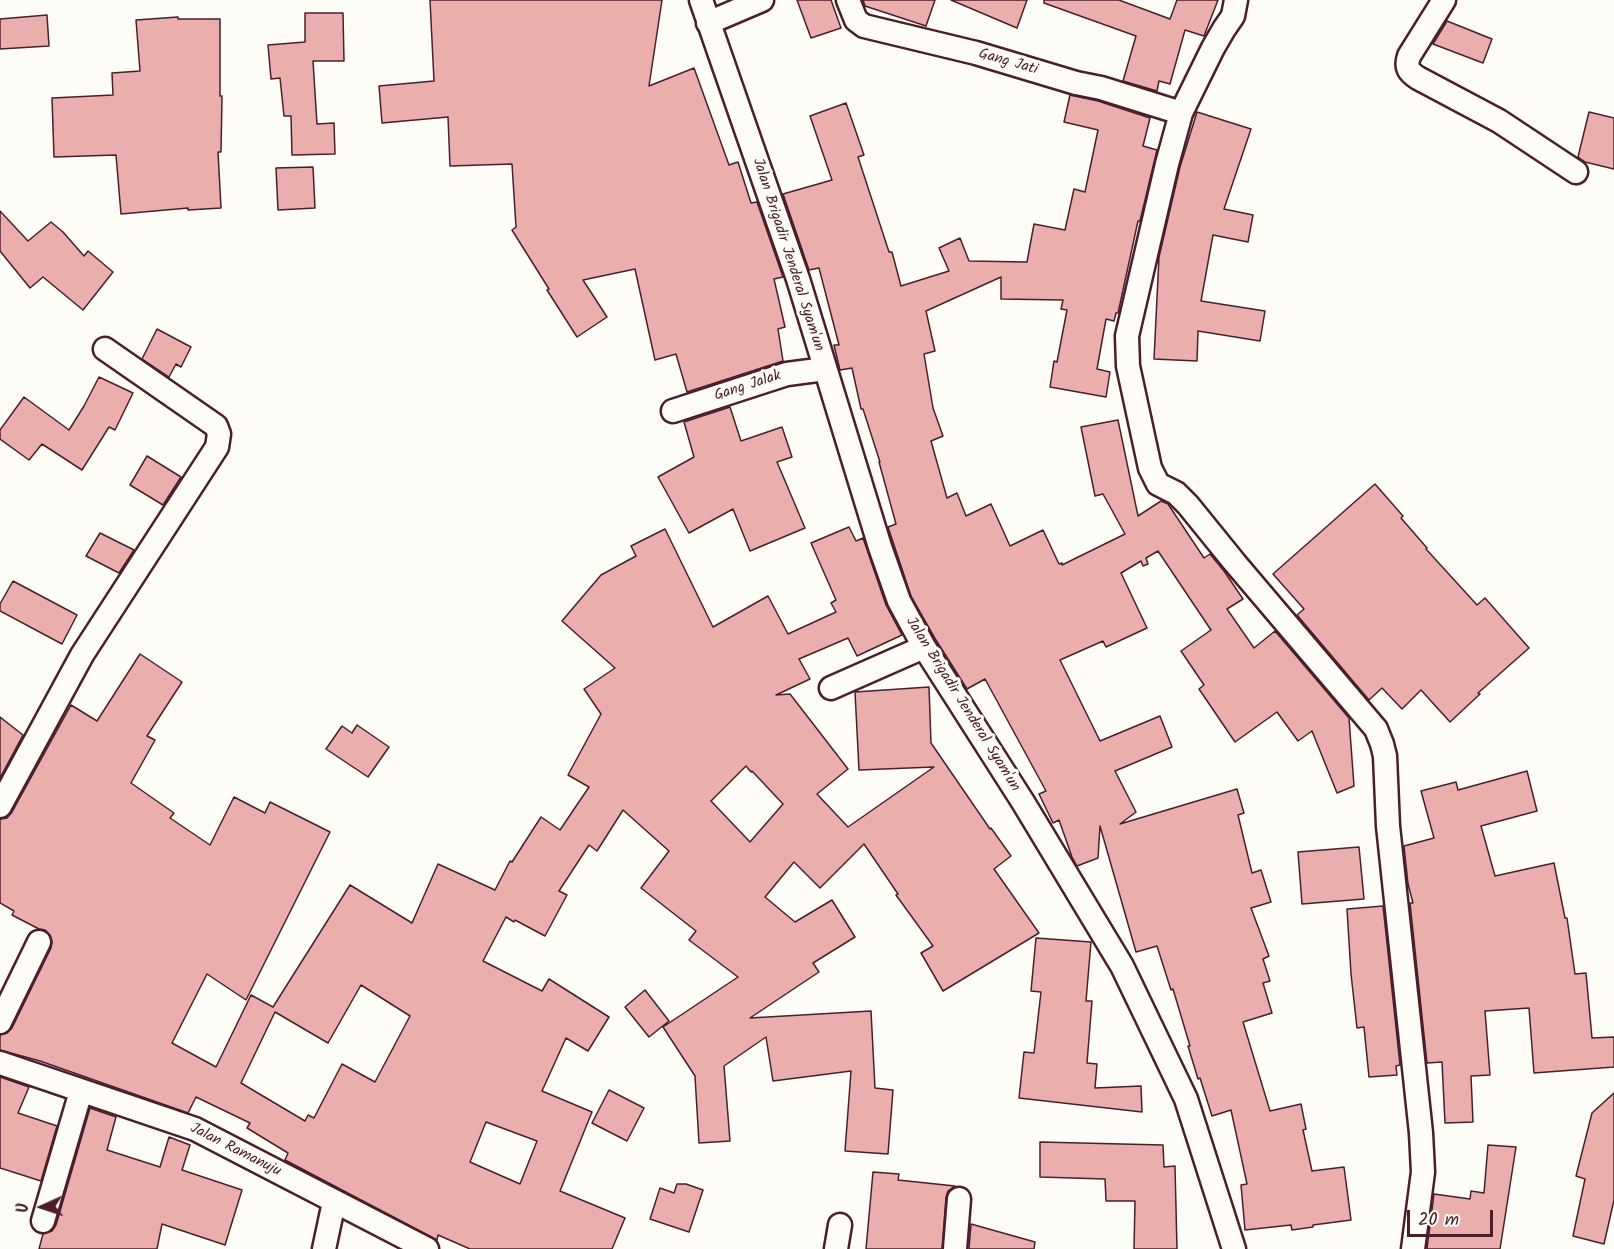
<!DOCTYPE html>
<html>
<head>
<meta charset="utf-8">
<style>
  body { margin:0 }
  #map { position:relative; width:1614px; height:1249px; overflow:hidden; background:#fdfcf7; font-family:Kalam,sans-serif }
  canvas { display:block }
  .north { position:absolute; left:12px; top:1177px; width:60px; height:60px; -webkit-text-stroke:4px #fdfcf7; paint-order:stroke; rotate:267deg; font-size:16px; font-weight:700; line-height:24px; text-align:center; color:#4a1f2b }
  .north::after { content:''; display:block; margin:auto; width:21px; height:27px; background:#4a1f2b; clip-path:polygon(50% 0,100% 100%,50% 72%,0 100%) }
  .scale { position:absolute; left:1407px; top:1210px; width:86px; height:27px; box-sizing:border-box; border:3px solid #4a1f2b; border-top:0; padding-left:8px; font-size:18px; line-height:21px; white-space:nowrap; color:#4a1f2b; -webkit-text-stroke:4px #fdfcf7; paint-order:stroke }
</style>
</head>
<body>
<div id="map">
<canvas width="1614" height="1249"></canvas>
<div class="north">U</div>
<div class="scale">20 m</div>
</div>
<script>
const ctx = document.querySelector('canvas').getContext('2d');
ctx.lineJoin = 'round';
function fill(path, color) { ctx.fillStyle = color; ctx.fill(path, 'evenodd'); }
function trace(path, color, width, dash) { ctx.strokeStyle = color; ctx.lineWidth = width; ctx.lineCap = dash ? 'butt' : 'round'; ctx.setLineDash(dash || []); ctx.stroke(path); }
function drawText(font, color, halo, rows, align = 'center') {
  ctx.font = font + ' Kalam,sans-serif'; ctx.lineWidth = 6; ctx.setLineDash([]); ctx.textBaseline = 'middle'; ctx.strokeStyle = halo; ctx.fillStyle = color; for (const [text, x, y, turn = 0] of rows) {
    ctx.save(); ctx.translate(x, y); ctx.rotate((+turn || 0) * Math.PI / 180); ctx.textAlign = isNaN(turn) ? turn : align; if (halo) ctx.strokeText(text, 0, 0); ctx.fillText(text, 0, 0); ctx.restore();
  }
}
const building = new Path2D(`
  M 430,0 L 662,0 L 649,86 L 694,68 L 729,165 L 738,162 L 751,203 L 757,202 L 783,277 L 774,279 L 785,327 L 778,329 L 783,361 L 687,392 L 676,354 L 655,360 L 635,269 L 583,280 L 607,317 L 577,337 L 547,290 L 549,289 L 512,230 L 516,227 L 512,164 L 450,166 L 448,117 L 382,123 L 379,86 L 434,81 Z
  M 797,0 L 831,0 L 841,28 L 811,38 Z
  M 863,0 L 935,0 L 926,26 L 865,6 Z
  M 951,0 L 1027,0 L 1017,28 Z
  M 1044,0 L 1119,0 L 1170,19 L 1177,0 L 1218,0 L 1204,36 L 1185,30 L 1170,84 L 1159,81 L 1157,91 L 1123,81 L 1136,36 L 1044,3 Z
  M 305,13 L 343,13 L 344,61 L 313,61 L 317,124 L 334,123 L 335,154 L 292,155 L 291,116 L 284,116 L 280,78 L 271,79 L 268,45 L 305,42 Z
  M 47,15 L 49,46 L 0,49 L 0,19 Z
  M 178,17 L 178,19 L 220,19 L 220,96 L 222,96 L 221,152 L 218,152 L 221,208 L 188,210 L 188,208 L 121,214 L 116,155 L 54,157 L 52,98 L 113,95 L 112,73 L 140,71 L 136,20 Z
  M 1447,21 L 1492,39 L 1483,63 L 1433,44 Z
  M 1070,95 L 1098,101 L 1150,118 L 1143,146 L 1157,150 L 1140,221 L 1138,221 L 1118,313 L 1116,313 L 1114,321 L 1106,319 L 1097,369 L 1110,372 L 1106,397 L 1050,387 L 1054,361 L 1057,362 L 1067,310 L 1061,309 L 1063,300 L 1001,299 L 1001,277 L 926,311 L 935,351 L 924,354 L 933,408 L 943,436 L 931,441 L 947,498 L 957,493 L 966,516 L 991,504 L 1010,546 L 1043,530 L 1059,564 L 1062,563 L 1062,565 L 1125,534 L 1103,494 L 1095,496 L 1081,427 L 1118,420 L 1138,516 L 1161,501 L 1168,504 L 1204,558 L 1210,554 L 1224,571 L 1243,599 L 1227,609 L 1254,648 L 1275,631 L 1349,718 L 1354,786 L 1337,793 L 1312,731 L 1298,741 L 1277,712 L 1235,742 L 1199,689 L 1204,685 L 1181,651 L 1211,630 L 1158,551 L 1146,558 L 1148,564 L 1143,566 L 1141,561 L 1121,573 L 1147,628 L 1106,647 L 1103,641 L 1060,660 L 1100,741 L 1160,716 L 1172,747 L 1115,771 L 1136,812 L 1120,824 L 1237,789 L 1244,813 L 1238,815 L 1252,873 L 1261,870 L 1271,902 L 1251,908 L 1269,956 L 1263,959 L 1270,981 L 1263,983 L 1272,1013 L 1243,1022 L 1270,1111 L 1301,1104 L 1306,1129 L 1303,1130 L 1312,1171 L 1344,1167 L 1351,1220 L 1313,1225 L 1313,1227 L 1292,1230 L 1291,1225 L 1245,1230 L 1241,1185 L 1247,1184 L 1231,1110 L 1212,1116 L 1200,1078 L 1198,1079 L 1188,1046 L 1190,1046 L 1173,989 L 1171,990 L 1157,946 L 1136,952 L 1100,826 L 1098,858 L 1077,866 L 1072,857 L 1059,820 L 1053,823 L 1039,794 L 1046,791 L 985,679 L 967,689 L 936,640 L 911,596 L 888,527 L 896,524 L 879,462 L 880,462 L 863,409 L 861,409 L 852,368 L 840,370 L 834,345 L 839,345 L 819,268 L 809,270 L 783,194 L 832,180 L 810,116 L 846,103 L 864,155 L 858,157 L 889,252 L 892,252 L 901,286 L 949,271 L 939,248 L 960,238 L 969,261 L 1027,262 L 1034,224 L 1065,230 L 1074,189 L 1085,192 L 1098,130 L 1064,122 Z
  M 1197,112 L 1251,129 L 1224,209 L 1253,215 L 1248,242 L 1213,235 L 1201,301 L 1265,311 L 1260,341 L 1198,331 L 1197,361 L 1154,359 L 1159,257 L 1180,167 Z
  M 1589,112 L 1614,118 L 1614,169 L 1585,162 L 1578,157 Z
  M 313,167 L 315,208 L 278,210 L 276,168 Z
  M 0,211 L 28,241 L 51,222 L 63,232 L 84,256 L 88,251 L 113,272 L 83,310 L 43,277 L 30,288 L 0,251 Z
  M 157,329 L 191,347 L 181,367 L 176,364 L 169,377 L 142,359 Z
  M 99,377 L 133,393 L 115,430 L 109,427 L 82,470 L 42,444 L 29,460 L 0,439 L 0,430 L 24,397 L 69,430 L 84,406 Z
  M 730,407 L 741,441 L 782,427 L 792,457 L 777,462 L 805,528 L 750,551 L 733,509 L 689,533 L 658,477 L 694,457 L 684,422 Z
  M 147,456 L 181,477 L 163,505 L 130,485 Z
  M 1375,484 L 1403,516 L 1401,518 L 1427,548 L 1426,549 L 1477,605 L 1485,598 L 1529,648 L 1478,693 L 1480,694 L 1450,722 L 1421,690 L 1402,709 L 1382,688 L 1369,700 L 1297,615 L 1304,609 L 1273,574 Z
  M 849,527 L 856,541 L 863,538 L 886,605 L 902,635 L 857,656 L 848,638 L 799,659 L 810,679 L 776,695 L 790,694 L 848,769 L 817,794 L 848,827 L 934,767 L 859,770 L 855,692 L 929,687 L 931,743 L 990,829 L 991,828 L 1011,856 L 994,869 L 1039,933 L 943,991 L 921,953 L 933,946 L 896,895 L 898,894 L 864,844 L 820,888 L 794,862 L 765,897 L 795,922 L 832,900 L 855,937 L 813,963 L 819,972 L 750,1018 L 871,1011 L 875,1088 L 893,1090 L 888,1154 L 845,1151 L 851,1071 L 773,1081 L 766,1037 L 724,1066 L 730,1141 L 699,1143 L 695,1076 L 663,1027 L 738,977 L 689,940 L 696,931 L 641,888 L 669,851 L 623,810 L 597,851 L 589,845 L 559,891 L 567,895 L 545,936 L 515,920 L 514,922 L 506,917 L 483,961 L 542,991 L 549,979 L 609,1017 L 588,1051 L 566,1038 L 542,1091 L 592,1112 L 560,1191 L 625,1218 L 612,1249 L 470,1249 L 438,1235 L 437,1240 L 285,1160 L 288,1153 L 247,1128 L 250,1123 L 196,1097 L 188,1113 L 40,1061 L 0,1050 L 0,1035 L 7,1033 L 12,1028 L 51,948 L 52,942 L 50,935 L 45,930 L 39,929 L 12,915 L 14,911 L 0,903 L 0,819 L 7,818 L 12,812 L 71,705 L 97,721 L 140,654 L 182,682 L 147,736 L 155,740 L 131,783 L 174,813 L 170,818 L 210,845 L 234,797 L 265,813 L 270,802 L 330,832 L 246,1000 L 207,974 L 172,1043 L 216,1067 L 251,995 L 273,1007 L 350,885 L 412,923 L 438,864 L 495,890 L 510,861 L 512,862 L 541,817 L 560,830 L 589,787 L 568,775 L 601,714 L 584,689 L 615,668 L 562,621 L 601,575 L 636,556 L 631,546 L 665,529 L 713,627 L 768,596 L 788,634 L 836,612 L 831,603 L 836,600 L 811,543 ZM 746,766 L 751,772 L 752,771 L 783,804 L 750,842 L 711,801 ZM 361,985 L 410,1016 L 375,1082 L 342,1064 L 314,1118 L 308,1115 L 305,1121 L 241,1083 L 275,1012 L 328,1043 ZM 486,1122 L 537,1141 L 520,1184 L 470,1162 Z
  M 100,533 L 134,550 L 119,573 L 86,556 Z
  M 13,581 L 77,615 L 62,644 L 0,611 L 0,604 Z
  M 0,717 L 23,735 L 0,778 Z
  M 357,725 L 389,747 L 368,777 L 326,749 L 342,726 L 352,733 Z
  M 1527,771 L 1537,811 L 1481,826 L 1495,876 L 1554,863 L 1565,918 L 1567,918 L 1575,974 L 1586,973 L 1592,1038 L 1614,1037 L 1614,1067 L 1534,1073 L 1529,1008 L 1485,1011 L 1490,1075 L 1471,1076 L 1473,1122 L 1445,1123 L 1442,1062 L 1427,1063 L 1410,903 L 1413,903 L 1408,884 L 1404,846 L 1434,838 L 1421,791 L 1456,782 L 1458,790 Z
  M 1359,847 L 1364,899 L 1302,904 L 1298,852 Z
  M 1383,906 L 1400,1065 L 1396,1066 L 1397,1075 L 1369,1077 L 1364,1027 L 1357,1028 L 1351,974 L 1347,909 Z
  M 1036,938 L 1091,942 L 1086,1001 L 1092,1001 L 1087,1063 L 1097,1064 L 1095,1088 L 1141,1086 L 1142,1112 L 1019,1098 L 1024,1052 L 1034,1053 L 1041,992 L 1031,991 Z
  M 645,990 L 669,1021 L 649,1037 L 625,1007 Z
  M 0,1077 L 29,1087 L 18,1113 L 57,1126 L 41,1181 L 0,1168 Z
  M 609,1090 L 644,1108 L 627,1141 L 592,1123 Z
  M 1614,1093 L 1614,1200 L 1604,1244 L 1573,1236 L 1585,1179 L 1576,1176 L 1592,1113 Z
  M 90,1108 L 116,1117 L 107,1150 L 160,1167 L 169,1137 L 190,1145 L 182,1170 L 242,1190 L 225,1245 L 162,1224 L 157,1249 L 39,1249 L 43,1234 L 52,1231 L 56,1225 Z
  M 1040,1142 L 1163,1145 L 1164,1167 L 1175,1166 L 1177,1249 L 1134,1249 L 1135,1201 L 1106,1201 L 1105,1179 L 1040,1177 Z
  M 1488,1145 L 1516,1147 L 1500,1249 L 1427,1249 L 1434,1194 L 1470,1199 L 1471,1191 L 1484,1193 Z
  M 873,1172 L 899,1174 L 898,1180 L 955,1186 L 948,1191 L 946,1197 L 942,1249 L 866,1249 Z
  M 677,1184 L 686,1184 L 703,1190 L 689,1232 L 650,1219 L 660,1188 L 674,1193 Z
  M 971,1224 L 1035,1242 L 1034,1249 L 969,1249 Z`);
fill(building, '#eaafac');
trace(building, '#4a1f2b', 1.5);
const street = new Path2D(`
  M 701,0 L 798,279 L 880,547 L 899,601 L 924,647 L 1023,802 L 1122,966 L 1186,1099 L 1234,1249
  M 848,0 L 856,20 L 864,26 L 976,53 L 1076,83 L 1101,88 L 1181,113
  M 1236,0 L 1233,16 L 1224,29 L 1213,48 L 1181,113 L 1167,164 L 1127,336 L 1128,366 L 1150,468 L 1158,484 L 1176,493 L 1188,505 L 1235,563 L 1376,729 L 1382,744 L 1385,756 L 1388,826 L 1421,1133 L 1423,1172 L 1413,1249
  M 1444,0 L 1409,56 C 1405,68 1409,72 1418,78 L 1499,121 L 1576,172
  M 708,23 L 762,0
  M 673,411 L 787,374 L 825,369
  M 831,688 L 924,647
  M 0,806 L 82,655 L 217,447 L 219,434 L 216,426 L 105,349
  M 0,1022 L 39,942
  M 0,1063 L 195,1129 L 427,1249
  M 43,1221 L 81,1091
  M 324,1249 L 334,1202
  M 836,1249 L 840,1225
  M 955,1249 L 959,1199`);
trace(street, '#4a1f2b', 27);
trace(street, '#fdfcf7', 22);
drawText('15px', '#4a1f2b', '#fdfcf7', [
  ["Gang Jati",1008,63,16],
  ["Jalan Brigadir Jenderal Syam'un",787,255,72],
  ["Gang Jalak",748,387,-18],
  ["Jalan Brigadir Jenderal Syam'un",962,705,58],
  ["Jalan Ramanuju",235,1151,27]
]);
</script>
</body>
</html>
